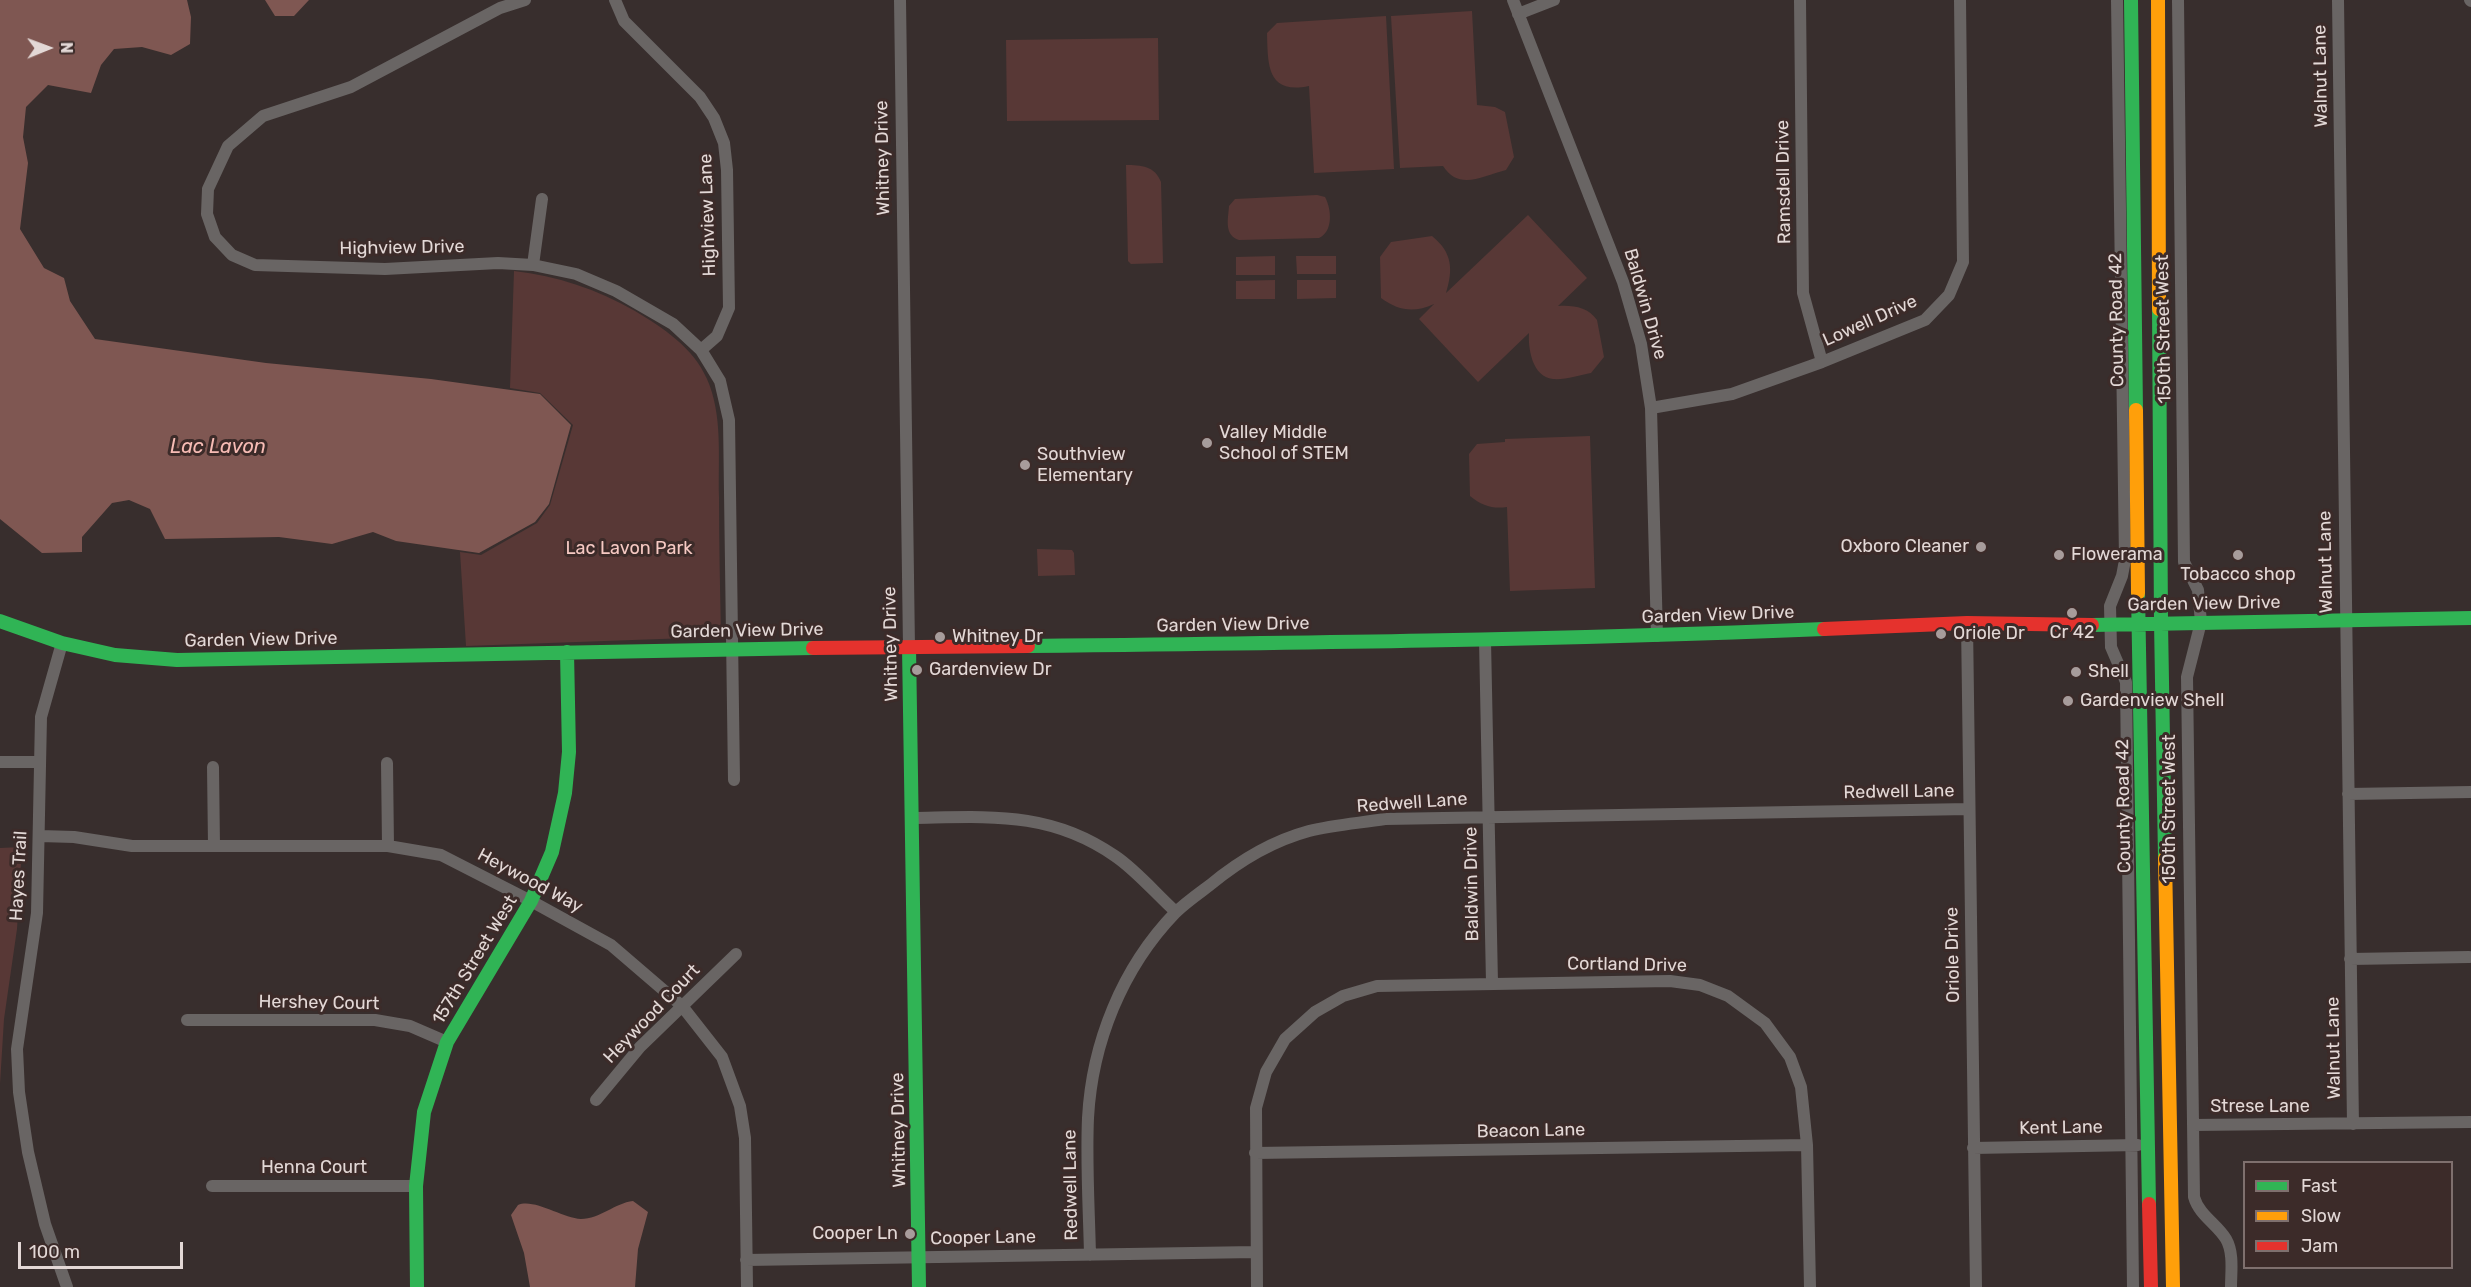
<!DOCTYPE html>
<html>
<head>
<meta charset="utf-8">
<style>
  body { margin:0 }
  #map { position:relative; width:2471px; height:1287px; overflow:hidden; background:#382e2d; font-family:Rubik,sans-serif }
  canvas { display:block }
  .legend { position:absolute; left:2243px; top:1161px; width:210px; height:108px; box-sizing:border-box; background:#3c2b29; border:2px solid #7f706e; margin:0; padding:8px 10px; list-style:none; font-size:18px; color:#e3d8d6 }
  .legend li { display:flex; align-items:center; gap:12px; height:30px }
  .legend b { width:30px; border:2px solid #7f706e }
  .north { position:absolute; left:18px; top:18px; width:60px; height:60px; -webkit-text-stroke:4px #3c2b29; paint-order:stroke; rotate:89deg; font-size:16px; font-weight:700; line-height:24px; text-align:center; color:#e3d8d6 }
  .north::after { content:''; display:block; margin:auto; width:21px; height:27px; background:#e3d8d6; clip-path:polygon(50% 0,100% 100%,50% 72%,0 100%) }
  .scale { position:absolute; left:18px; top:1242px; width:165px; height:27px; box-sizing:border-box; border:3px solid #e3d8d6; border-top:0; padding-left:8px; font-size:18px; line-height:21px; white-space:nowrap; color:#e3d8d6; -webkit-text-stroke:4px #3c2b29; paint-order:stroke }
</style>
</head>
<body>
<div id="map">
<canvas width="2471" height="1287"></canvas>
<ul class="legend">
<li><b style="height:8px;background:#30b455"></b>Fast</li>
<li><b style="height:8px;background:#ff9f0a"></b>Slow</li>
<li><b style="height:8px;background:#e5322d"></b>Jam</li>
</ul>
<div class="north">N</div>
<div class="scale">100 m</div>
</div>
<script>
const ctx = document.querySelector('canvas').getContext('2d');
ctx.lineJoin = 'round';
function fill(path, color) { ctx.fillStyle = color; ctx.fill(path, 'evenodd'); }
function trace(path, color, width, dash) { ctx.strokeStyle = color; ctx.lineWidth = width; ctx.lineCap = dash ? 'butt' : 'round'; ctx.setLineDash(dash || []); ctx.stroke(path); }
function drawText(font, color, halo, rows, align = 'center') {
  ctx.font = font + ' Rubik,sans-serif'; ctx.lineWidth = 6; ctx.setLineDash([]); ctx.textBaseline = 'middle'; ctx.strokeStyle = halo; ctx.fillStyle = color; for (const [text, x, y, turn = 0] of rows) {
    ctx.save(); ctx.translate(x, y); ctx.rotate((+turn || 0) * Math.PI / 180); ctx.textAlign = isNaN(turn) ? turn : align; if (halo) ctx.strokeText(text, 0, 0); ctx.fillText(text, 0, 0); ctx.restore();
  }
}
fill(new Path2D(`
  M 1472,11 L 1477,105 L 1495,107 L 1505,112 L 1514,157 L 1506,170 C 1482,176 1459,191 1443,166 L 1400,168 L 1391,16 Z
  M 1386,16 L 1394,169 L 1314,173 L 1309,86 C 1266,95 1268,63 1267,33 L 1277,23 Z
  M 1158,38 L 1159,120 L 1007,121 L 1006,40 Z
  M 1126,165 C 1141,165 1155,166 1161,182 L 1163,263 L 1131,264 L 1128,261 Z
  M 1317,195 L 1325,197 C 1332,210 1333,232 1319,238 L 1239,240 C 1224,235 1228,220 1229,206 L 1235,199 Z
  M 1528,215 L 1587,278 L 1558,306 C 1573,305 1588,307 1597,320 L 1604,357 L 1591,373 C 1580,375 1565,380 1553,379 C 1532,377 1528,348 1529,333 L 1478,382 L 1419,319 L 1434,304 C 1414,313 1399,311 1381,298 L 1380,257 L 1391,242 L 1432,236 C 1453,253 1453,270 1446,293 Z
  M 1275,256 L 1275,275 L 1236,275 L 1236,257 Z
  M 1296,256 L 1336,256 L 1336,274 L 1297,274 Z
  M 514,271 C 557,276 597,289 635,311 C 663,328 693,347 707,379 C 723,415 718,458 719,497 C 719,542 720,588 721,634 L 716,637 L 466,646 L 460,552 L 481,555 L 537,523 L 550,505 L 573,425 L 540,393 L 510,388 Z
  M 1275,280 L 1275,299 L 1236,299 L 1236,281 Z
  M 1297,280 L 1336,280 L 1336,298 L 1297,299 Z
  M 1590,436 L 1595,588 L 1510,591 L 1507,507 C 1493,509 1482,506 1470,496 L 1469,454 L 1477,444 L 1505,442 L 1505,439 Z
  M 1037,549 L 1072,550 L 1074,553 L 1075,575 L 1038,576 Z
  M 22,847 L 17,929 L 4,1019 L 0,1084 L 0,848 Z`), '#583836');
fill(new Path2D(`
  M 0,0 L 187,0 L 191,17 L 190,44 L 171,55 L 142,47 L 114,49 L 101,65 L 91,93 L 48,85 L 26,107 L 23,137 L 28,163 L 20,229 L 44,268 L 64,278 L 70,301 L 95,339 L 266,363 L 431,379 L 540,394 L 571,425 L 549,504 L 535,522 L 479,553 L 396,541 L 373,532 L 332,544 L 279,537 L 165,539 L 150,509 L 129,500 L 112,503 L 82,537 L 82,552 L 42,553 L 0,519 Z
  M 265,0 L 309,0 L 294,16 L 275,16 Z
  M 633,1201 L 648,1212 L 638,1249 L 635,1287 L 530,1287 L 524,1253 L 511,1215 L 518,1205 C 534,1198 562,1218 581,1219 C 600,1219 615,1203 633,1201 Z`), '#7f5752');
trace(new Path2D(`
  M 525,0 L 500,8 L 351,87 L 263,116 L 228,146 L 208,189 L 207,214 L 215,237 L 232,255 L 255,265 L 385,269 L 498,263 L 533,265 L 576,274 L 616,291 L 673,324 L 701,350 L 720,381 L 729,420 L 734,780
  M 615,0 L 624,21 L 700,97 L 714,118 L 724,143 L 727,170 L 729,308 L 717,336 L 701,350
  M 900,0 L 909,647
  M 1513,0 L 1623,282 L 1641,344 L 1651,408 L 1657,636
  M 1800,0 L 1803,293 L 1822,362
  M 2117,0 L 2125,560 L 2122,576 L 2110,606 L 2111,647 L 2126,682 L 2133,1287
  M 2178,0 L 2184,562 L 2198,590 L 2201,622 L 2187,677 L 2194,1197 C 2199,1215 2217,1224 2226,1239 C 2234,1253 2231,1272 2231,1287
  M 2338,0 L 2353,1124
  M 2470,0 L 2471,1
  M 1518,14 L 1554,0
  M 533,265 L 542,199
  M 1651,408 L 1732,394 L 1822,362 L 1925,320 L 1949,295 L 1963,262 L 1960,0
  M 1967,623 L 1976,1287
  M 1485,640 L 1492,983
  M 62,643 L 41,717 L 37,913 L 17,1049 L 19,1092 L 28,1152 L 45,1224 L 67,1287
  M 0,762 L 39,762
  M 387,763 L 388,846
  M 213,767 L 214,846
  M 2348,794 L 2471,792
  M 911,818 C 987,817 1049,810 1115,856 C 1136,870 1157,895 1176,912
  M 40,836 L 74,837 L 132,846 L 388,846 L 441,855 L 531,901 L 611,945 L 682,1006 L 722,1057 L 740,1106 L 745,1138 L 747,1287
  M 2350,959 L 2469,957
  M 187,1020 L 375,1020 L 410,1026 L 447,1042
  M 596,1100 L 640,1047 L 736,954
  M 2193,1125 L 2471,1122
  M 1973,1148 L 2138,1145
  M 1255,1153 L 1807,1145
  M 212,1186 L 416,1186
  M 1090,1255 C 1089,1209 1086,1163 1088,1118 C 1092,1043 1122,968 1175,913 C 1185,903 1198,894 1210,885 C 1239,861 1272,841 1309,831 C 1333,825 1360,823 1385,819 L 1969,809
  M 746,1260 L 1256,1252
  M 1257,1287 L 1256,1108 L 1266,1072 L 1285,1039 L 1315,1012 L 1343,996 L 1377,986 L 1670,981 L 1700,985 L 1728,996 L 1765,1023 L 1790,1057 L 1801,1087 L 1807,1145 L 1810,1287`), '#696564', 12);
trace(new Path2D(`
  M 2131,0 L 2136,410
  M 2159,309 L 2161,622 L 2165,858
  M 2138,593 L 2149,1204
  M 0,621 L 62,643 L 115,655 L 177,660 L 813,648
  M 2092,625 L 2471,618
  M 1028,646 C 1293,643 1559,640 1824,629
  M 909,647 L 919,1287
  M 417,1287 L 416,1186 L 424,1112 L 447,1042 L 531,901 L 552,852 L 565,793 L 569,752 L 567,652`), '#30b455', 14);
trace(new Path2D(`
  M 2158,0 L 2159,309
  M 2136,410 L 2138,593
  M 2165,858 L 2173,1287`), '#ff9f0a', 14);
trace(new Path2D(`
  M 1824,629 L 1967,623 L 2092,625
  M 813,648 L 1028,646
  M 2149,1204 L 2151,1287`), '#e5322d', 14);
for (const [x, y, r, color] of [
  [1207,443,6,"#a79c9b"],
  [1025,465,6,"#a79c9b"],
  [1981,547,6,"#a79c9b"],
  [2059,555,6,"#a79c9b"],
  [2238,555,6,"#a79c9b"],
  [2072,613,6,"#a79c9b"],
  [1941,634,6,"#a79c9b"],
  [940,637,6,"#a79c9b"],
  [917,670,6,"#a79c9b"],
  [2076,672,6,"#a79c9b"],
  [2068,701,6,"#a79c9b"],
  [910,1234,6,"#a79c9b"]
]) { const dot = new Path2D(); dot.arc(x, y, r, 0, 2 * Math.PI); ctx.fillStyle = color; ctx.fill(dot); trace(dot, '#3c2b29', 2); }
drawText('18px', '#e3d8d6', '#3c2b29', [
  ["Walnut Lane",2321,76,-91],
  ["Whitney Drive",883,158,-91],
  ["Ramsdell Drive",1784,182,-91],
  ["Highview Lane",708,215,-92],
  ["Highview Drive",402,248,-1],
  ["Baldwin Drive",1645,304,74],
  ["County Road 42",2117,320,-91],
  ["Lowell Drive",1870,321,-24],
  ["150th Street West",2164,329,-91],
  ["Walnut Lane",2326,562,-91],
  ["Garden View Drive",2204,604,-1],
  ["Garden View Drive",1718,615,-2],
  ["Garden View Drive",1233,625,-1],
  ["Garden View Drive",747,631,-1],
  ["Garden View Drive",261,640,-1],
  ["Whitney Drive",891,644,-91],
  ["Redwell Lane",1899,792,-1],
  ["Redwell Lane",1412,803,-4],
  ["County Road 42",2124,806,-91],
  ["150th Street West",2170,809,-90],
  ["Hayes Trail",19,876,-87],
  ["Heywood Way",530,881,28],
  ["Baldwin Drive",1472,884,-91],
  ["Oriole Drive",1953,955,-91],
  ["157th Street West",475,960,-59],
  ["Cortland Drive",1627,965,1],
  ["Hershey Court",319,1003,1],
  ["Heywood Court",652,1014,-46],
  ["Walnut Lane",2334,1048,-91],
  ["Strese Lane",2260,1107],
  ["Kent Lane",2061,1128,-1],
  ["Whitney Drive",899,1130,-91],
  ["Beacon Lane",1531,1131,-1],
  ["Henna Court",314,1168],
  ["Redwell Lane",1071,1185,-91],
  ["Cooper Lane",983,1238,-1]
]);
drawText('18px', '#e3d8d6', '#3c2b29', [
  ["Valley Middle",1219,433],
  ["School of STEM",1219,454],
  ["Southview",1037,455],
  ["Elementary",1037,476],
  ["Oxboro Cleaner",1969,547,"right"],
  ["Flowerama",2071,555],
  ["Tobacco shop",2238,575,"center"],
  ["Cr 42",2072,633,"center"],
  ["Oriole Dr",1953,634],
  ["Whitney Dr",952,637],
  ["Gardenview Dr",929,670],
  ["Shell",2088,672],
  ["Gardenview Shell",2080,701],
  ["Cooper Ln",898,1234,"right"]
], 'left');
drawText('18px', '#f6c9c3', '#3c2b29', [
  ["Lac Lavon Park",629,549]
]);
drawText('italic 20px', '#f7bcb5', '#3c2b29', [
  ["Lac Lavon",218,447]
]);
</script>
</body>
</html>
